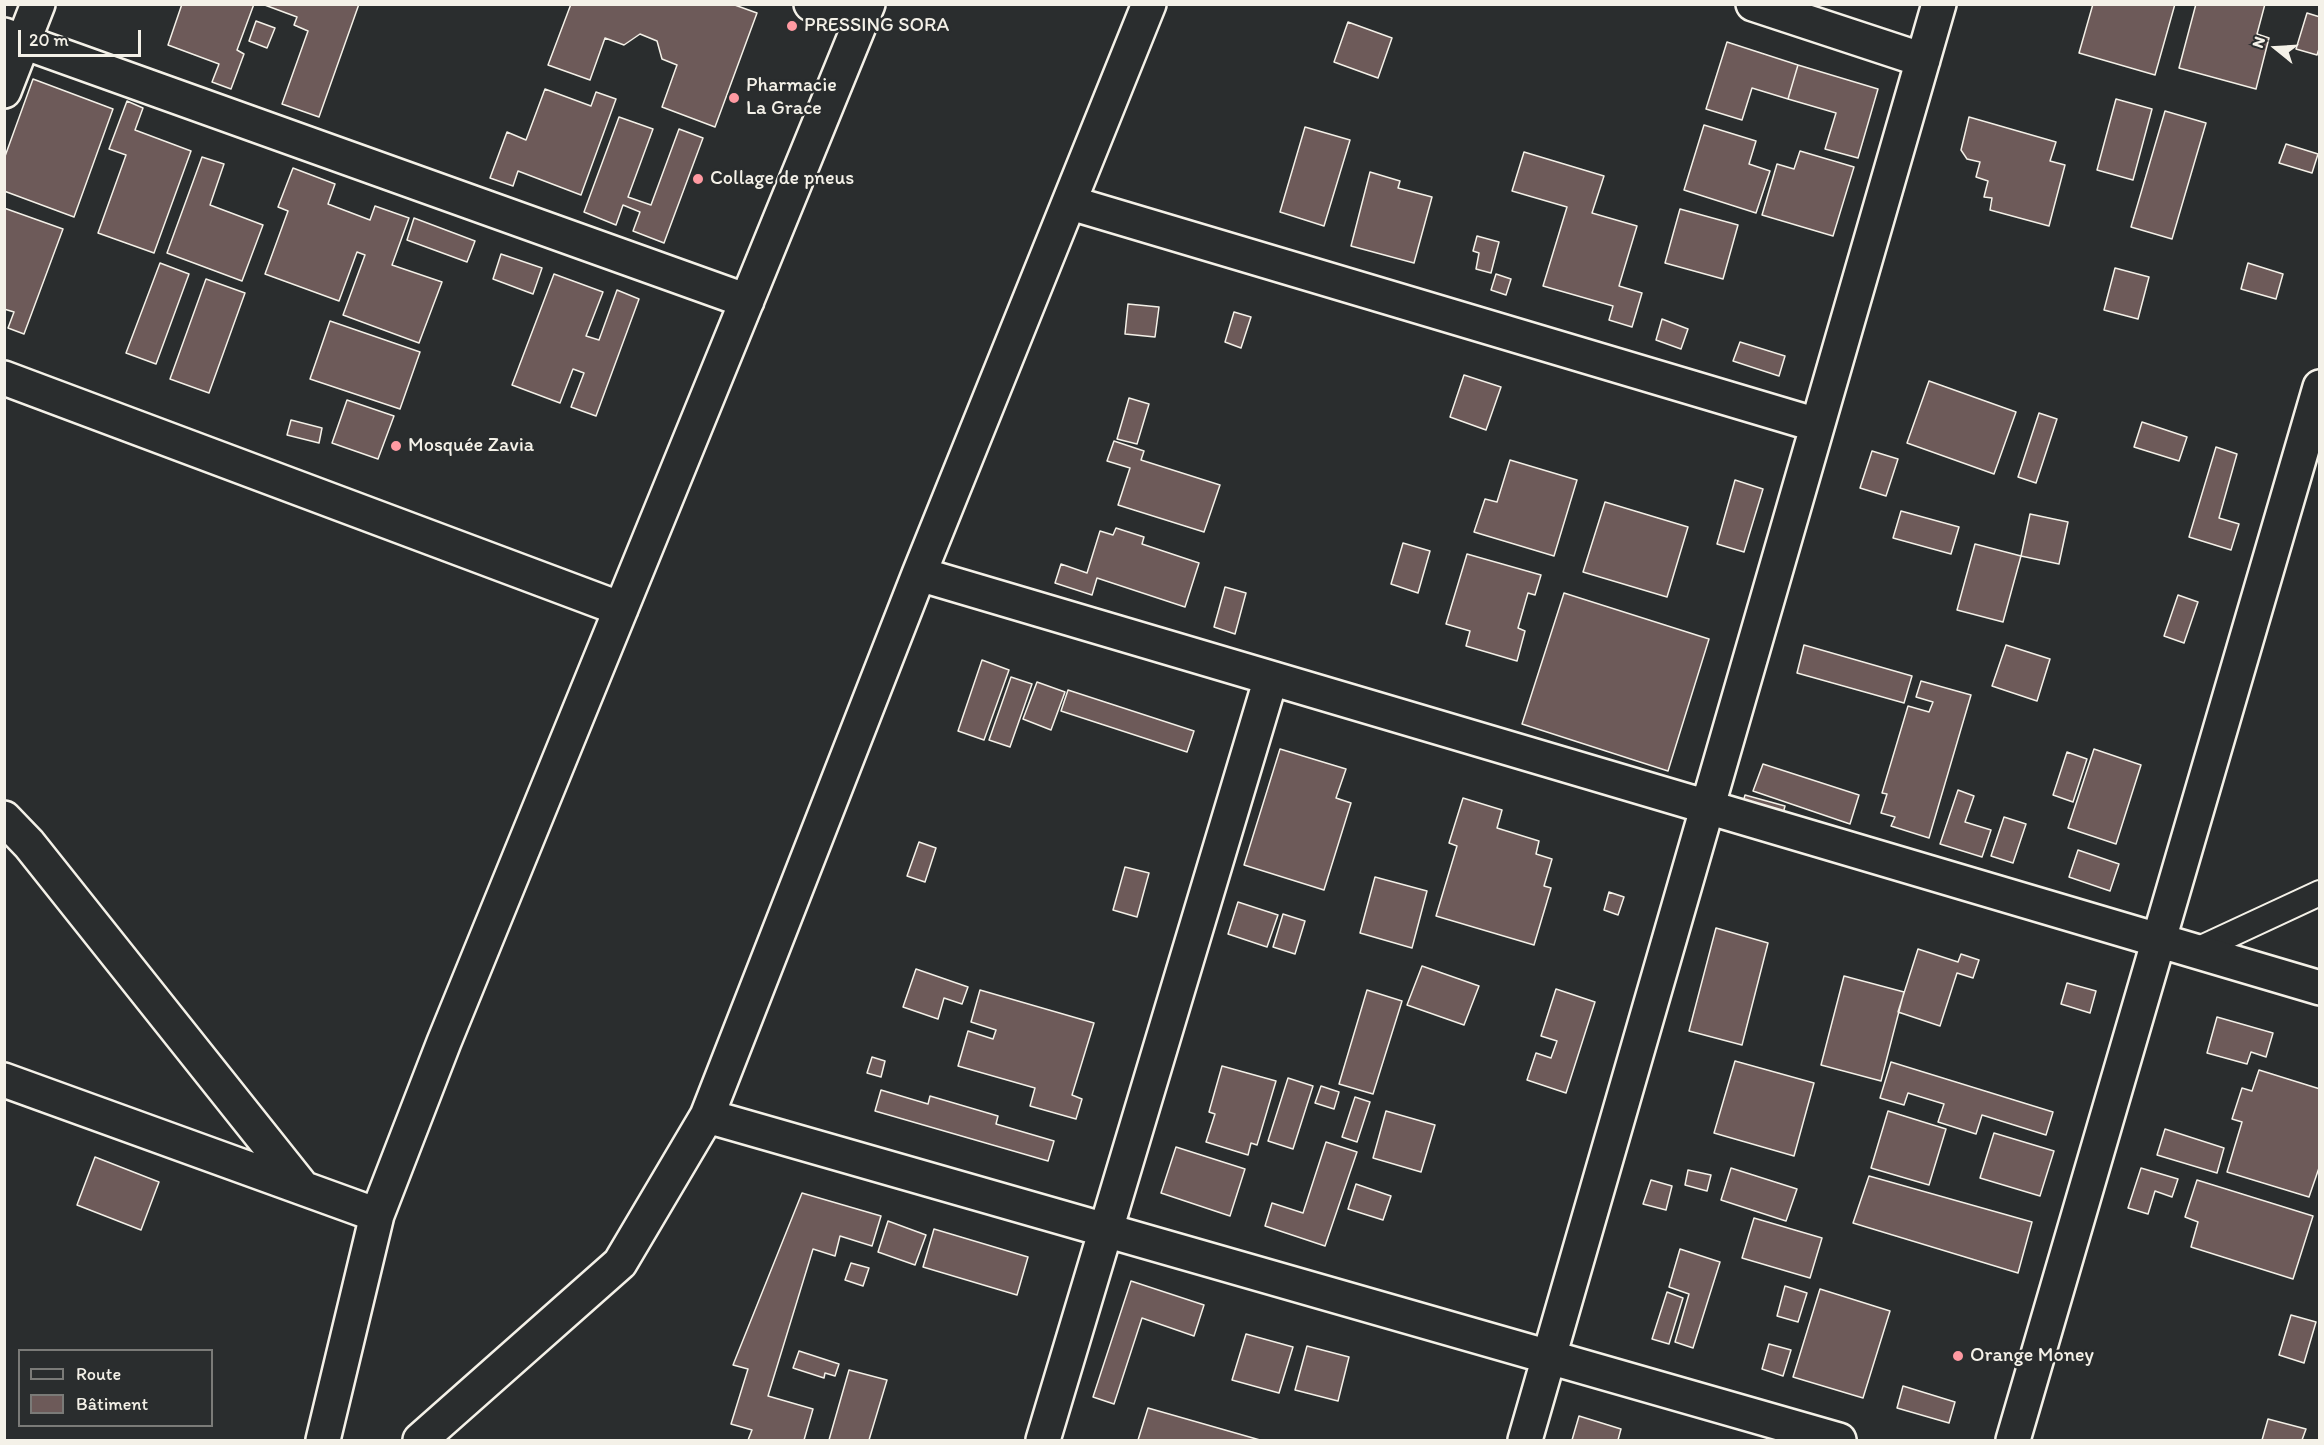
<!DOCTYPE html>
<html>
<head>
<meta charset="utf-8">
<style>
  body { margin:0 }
  #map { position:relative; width:2324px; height:1445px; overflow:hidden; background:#2a2d2e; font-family:Itim,sans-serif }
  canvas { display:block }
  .frame { position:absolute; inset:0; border:6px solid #f4f1e8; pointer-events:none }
  .legend { position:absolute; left:18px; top:1349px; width:195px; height:78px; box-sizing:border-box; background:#2a2d2e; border:2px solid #7b7b78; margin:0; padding:8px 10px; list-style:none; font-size:18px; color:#f4f1e8 }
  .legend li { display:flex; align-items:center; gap:12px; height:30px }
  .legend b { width:30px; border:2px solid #7b7b78 }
  .north { position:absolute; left:2246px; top:18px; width:60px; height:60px; -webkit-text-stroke:4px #2a2d2e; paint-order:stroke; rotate:288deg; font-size:16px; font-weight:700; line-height:24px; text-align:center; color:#f4f1e8 }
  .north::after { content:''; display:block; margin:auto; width:21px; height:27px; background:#f4f1e8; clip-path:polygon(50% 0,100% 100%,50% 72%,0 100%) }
  .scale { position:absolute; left:18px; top:30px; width:123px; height:27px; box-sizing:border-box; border:3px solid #f4f1e8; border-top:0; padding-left:8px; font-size:18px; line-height:21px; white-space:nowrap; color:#f4f1e8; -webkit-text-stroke:4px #2a2d2e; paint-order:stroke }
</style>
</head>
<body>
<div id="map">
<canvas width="2324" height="1445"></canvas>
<div class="frame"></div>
<ul class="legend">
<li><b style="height:8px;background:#2a2d2e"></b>Route</li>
<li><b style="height:16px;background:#6d5a59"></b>Bâtiment</li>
</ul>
<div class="north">N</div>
<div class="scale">20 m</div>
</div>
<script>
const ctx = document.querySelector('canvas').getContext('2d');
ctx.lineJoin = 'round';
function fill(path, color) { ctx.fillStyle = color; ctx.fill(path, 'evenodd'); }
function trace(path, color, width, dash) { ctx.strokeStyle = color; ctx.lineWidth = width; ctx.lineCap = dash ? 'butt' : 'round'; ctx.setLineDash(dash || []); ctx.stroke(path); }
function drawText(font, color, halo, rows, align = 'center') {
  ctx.font = font + ' Itim,sans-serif'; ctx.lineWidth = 5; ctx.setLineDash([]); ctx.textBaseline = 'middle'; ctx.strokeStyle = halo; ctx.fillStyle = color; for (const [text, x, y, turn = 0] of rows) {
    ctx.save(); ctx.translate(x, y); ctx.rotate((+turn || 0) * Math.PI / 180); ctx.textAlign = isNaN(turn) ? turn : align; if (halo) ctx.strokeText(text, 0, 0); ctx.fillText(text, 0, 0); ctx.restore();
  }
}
const building = new Path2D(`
  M 182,4 L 254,4 L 237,50 L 244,54 L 231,89 L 212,82 L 219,64 L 168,45 Z
  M 262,4 L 359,4 L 319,117 L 282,104 L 308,31 L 294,25 L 297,17 Z
  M 571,4 L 732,4 L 757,13 L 715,127 L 662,107 L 677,65 L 662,59 L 657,41 L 640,34 L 624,45 L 605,38 L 590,80 L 548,65 Z
  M 2093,4 L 2175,4 L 2155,75 L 2079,53 Z
  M 2196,4 L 2265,4 L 2257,34 L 2269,38 L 2256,89 L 2179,68 Z
  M 2307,13 L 2320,17 L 2320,46 L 2317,55 L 2296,49 Z
  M 256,21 L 275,28 L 267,48 L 249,41 Z
  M 1348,22 L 1392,38 L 1378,78 L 1334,62 Z
  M 1727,42 L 1798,65 L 1788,99 L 1752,88 L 1742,120 L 1706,109 Z
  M 1798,65 L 1878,89 L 1858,158 L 1825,149 L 1836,113 L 1788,99 Z
  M 33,79 L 113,109 L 74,217 L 4,191 L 4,159 Z
  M 545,89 L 591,106 L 596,92 L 616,99 L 581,195 L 518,171 L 513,186 L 490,178 L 507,132 L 526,140 Z
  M 2116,99 L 2152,109 L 2133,180 L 2097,170 Z
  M 127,101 L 143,108 L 135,130 L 191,151 L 154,253 L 98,233 L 126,155 L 109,149 Z
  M 2165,111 L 2206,123 L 2172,239 L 2131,227 Z
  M 619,117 L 653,129 L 628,197 L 651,205 L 679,129 L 703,138 L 664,243 L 633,231 L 640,212 L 623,205 L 616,225 L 584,212 Z
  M 1969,117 L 2056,142 L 2050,161 L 2065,165 L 2049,226 L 1990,210 L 1992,198 L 1984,197 L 1988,181 L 1976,177 L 1980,162 L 1967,159 L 1961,150 Z
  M 1704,125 L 1756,141 L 1749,164 L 1770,171 L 1756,213 L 1684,190 Z
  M 1305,127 L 1350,140 L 1324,226 L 1280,212 Z
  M 2286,144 L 2318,154 L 2312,173 L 2279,163 Z
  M 1800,151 L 1854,167 L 1833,236 L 1762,215 L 1777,164 L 1794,169 Z
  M 1524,152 L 1604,176 L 1592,213 L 1637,226 L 1619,286 L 1642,293 L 1632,327 L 1609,320 L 1613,306 L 1543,286 L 1567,207 L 1512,191 Z
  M 202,157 L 224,164 L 210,205 L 263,225 L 242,281 L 167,253 Z
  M 293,168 L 335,184 L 328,204 L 370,220 L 375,206 L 409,218 L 392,265 L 442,282 L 419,343 L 343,315 L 365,255 L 357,252 L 339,301 L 265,274 L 288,211 L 278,207 Z
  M 1370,172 L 1400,181 L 1398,188 L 1432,197 L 1414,263 L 1351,246 Z
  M 4,208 L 63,229 L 24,334 L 8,328 L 14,312 L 4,309 Z
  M 1680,209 L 1738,225 L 1723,279 L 1665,263 Z
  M 414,218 L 475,241 L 467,262 L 407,240 Z
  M 1477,236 L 1499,242 L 1491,273 L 1476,269 L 1479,253 L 1473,251 Z
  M 501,254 L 542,268 L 533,294 L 493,279 Z
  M 160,263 L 189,274 L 156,364 L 126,353 Z
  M 2248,263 L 2283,274 L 2276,299 L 2241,289 Z
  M 2115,268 L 2149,277 L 2138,319 L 2104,310 Z
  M 554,274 L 603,292 L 586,336 L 599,340 L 617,290 L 639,299 L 596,416 L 571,407 L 584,373 L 573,369 L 560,403 L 512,385 Z
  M 1496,274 L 1511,279 L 1506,295 L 1491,290 Z
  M 206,279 L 245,293 L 209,393 L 170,379 Z
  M 1128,304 L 1159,307 L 1155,337 L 1125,334 Z
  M 1234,312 L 1251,317 L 1241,348 L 1225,342 Z
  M 1662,319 L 1688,329 L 1681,349 L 1656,340 Z
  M 330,321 L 420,352 L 400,409 L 310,379 Z
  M 1740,342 L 1785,356 L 1779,376 L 1733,361 Z
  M 1464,375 L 1501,387 L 1486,430 L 1450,417 Z
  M 1929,381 L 2016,412 L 1994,474 L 1907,443 Z
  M 1129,398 L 1149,404 L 1137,444 L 1117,439 Z
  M 347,400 L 394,416 L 378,459 L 332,443 Z
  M 2039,413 L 2057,419 L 2036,483 L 2018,477 Z
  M 291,420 L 322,428 L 319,443 L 287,435 Z
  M 2142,422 L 2187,437 L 2179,461 L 2134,447 Z
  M 1114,441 L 1144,451 L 1141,460 L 1220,485 L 1204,532 L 1118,505 L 1130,468 L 1107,461 Z
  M 2216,447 L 2237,454 L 2219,518 L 2239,524 L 2231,550 L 2189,537 Z
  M 1872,451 L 1898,459 L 1886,496 L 1860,488 Z
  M 1510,460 L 1577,480 L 1554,556 L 1474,532 L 1485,499 L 1497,502 Z
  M 1735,480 L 1763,489 L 1744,552 L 1717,544 Z
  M 1605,502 L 1688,527 L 1667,597 L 1583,572 Z
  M 1901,511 L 1959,527 L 1951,554 L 1893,538 Z
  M 2030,514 L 2068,522 L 2059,564 L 2021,556 Z
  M 1116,528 L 1144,537 L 1142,544 L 1199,563 L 1185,607 L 1097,578 L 1092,595 L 1055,583 L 1061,564 L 1087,573 L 1100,531 L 1113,535 Z
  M 1403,543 L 1430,551 L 1418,593 L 1391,584 Z
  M 1975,544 L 2021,556 L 2003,622 L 1957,610 Z
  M 1467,554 L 1541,575 L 1535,595 L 1528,593 L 1518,628 L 1525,631 L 1517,661 L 1466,646 L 1470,631 L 1446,624 Z
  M 1225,587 L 1246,593 L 1235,634 L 1214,627 Z
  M 1564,593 L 1709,639 L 1668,771 L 1522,724 Z
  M 2178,595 L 2198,602 L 2184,643 L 2164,636 Z
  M 1804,645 L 1912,676 L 1904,703 L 1797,673 Z
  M 2006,645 L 2050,659 L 2037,701 L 1992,686 Z
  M 982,660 L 1009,670 L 984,740 L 958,731 Z
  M 1011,677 L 1032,684 L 1010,747 L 989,740 Z
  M 1921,681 L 1971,695 L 1929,838 L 1891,826 L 1895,817 L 1881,813 L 1887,794 L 1882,793 L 1908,706 L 1929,712 L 1933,702 L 1916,697 Z
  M 1037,682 L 1065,692 L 1051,730 L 1023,719 Z
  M 1068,690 L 1194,731 L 1187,752 L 1061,711 Z
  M 1280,749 L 1346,769 L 1336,798 L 1351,803 L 1324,890 L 1244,865 Z
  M 2094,749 L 2141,765 L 2116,844 L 2068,828 Z
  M 2067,752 L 2087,759 L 2073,802 L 2053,795 Z
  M 1763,764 L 1859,795 L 1850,824 L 1753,791 Z
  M 1958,790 L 1974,796 L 1965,822 L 1991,830 L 1982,857 L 1940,844 Z
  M 1745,795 L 1785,806 L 1781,821 L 1741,810 Z
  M 1463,798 L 1502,810 L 1497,828 L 1539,841 L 1536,854 L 1552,859 L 1544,886 L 1551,888 L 1534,945 L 1436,916 L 1457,846 L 1449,843 Z
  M 2004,817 L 2026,824 L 2013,863 L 1991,856 Z
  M 919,842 L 936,848 L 925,882 L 907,876 Z
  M 2078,850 L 2119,864 L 2110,891 L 2069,877 Z
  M 1125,867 L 1149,873 L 1137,917 L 1113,910 Z
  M 1375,877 L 1427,891 L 1412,948 L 1360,933 Z
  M 1609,892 L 1624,897 L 1618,915 L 1604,910 Z
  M 1238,902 L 1278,915 L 1267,947 L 1228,934 Z
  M 1283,914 L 1305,921 L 1295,954 L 1273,947 Z
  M 1716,928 L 1768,943 L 1742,1045 L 1689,1031 Z
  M 1918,949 L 1958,962 L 1961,954 L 1979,960 L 1973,978 L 1957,973 L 1940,1026 L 1898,1012 Z
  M 1422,966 L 1479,986 L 1464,1025 L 1407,1005 Z
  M 916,969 L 968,987 L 962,1004 L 944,998 L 938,1019 L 903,1007 Z
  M 1844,976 L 1904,992 L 1881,1081 L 1821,1065 Z
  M 2067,983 L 2096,991 L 2090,1013 L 2061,1004 Z
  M 1556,989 L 1595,1002 L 1566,1093 L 1527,1080 L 1536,1053 L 1551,1058 L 1557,1041 L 1541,1036 Z
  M 980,990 L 1094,1023 L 1072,1095 L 1082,1099 L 1076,1119 L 1030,1106 L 1035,1088 L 958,1066 L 968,1031 L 993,1039 L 996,1030 L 971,1022 Z
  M 1367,990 L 1402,1001 L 1373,1094 L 1339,1084 Z
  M 2217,1017 L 2273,1033 L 2266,1057 L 2251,1052 L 2247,1064 L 2207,1053 Z
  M 872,1057 L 885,1061 L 881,1077 L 867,1073 Z
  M 1735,1061 L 1814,1083 L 1794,1156 L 1714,1133 Z
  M 1891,1062 L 2053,1112 L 2046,1135 L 1982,1115 L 1976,1134 L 1938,1122 L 1944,1104 L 1908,1093 L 1904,1105 L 1880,1098 Z
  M 1222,1066 L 1276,1081 L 1257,1145 L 1251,1143 L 1248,1155 L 1206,1142 L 1215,1114 L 1209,1112 Z
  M 2259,1070 L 2320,1089 L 2320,1165 L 2309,1197 L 2227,1172 L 2242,1122 L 2232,1119 L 2242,1088 L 2252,1091 Z
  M 1288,1078 L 1313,1086 L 1293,1149 L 1268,1141 Z
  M 1321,1086 L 1339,1092 L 1334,1109 L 1315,1103 Z
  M 881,1090 L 928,1104 L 930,1096 L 998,1116 L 996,1124 L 1054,1141 L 1048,1161 L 875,1111 Z
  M 1355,1097 L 1370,1102 L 1357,1142 L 1342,1137 Z
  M 1386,1111 L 1435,1125 L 1421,1172 L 1373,1158 Z
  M 1888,1111 L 1946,1129 L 1929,1185 L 1871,1168 Z
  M 2165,1129 L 2224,1148 L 2217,1173 L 2157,1155 Z
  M 1994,1133 L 2054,1151 L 2040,1196 L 1980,1178 Z
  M 1326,1142 L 1357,1152 L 1325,1246 L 1265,1226 L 1272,1203 L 1303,1213 Z
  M 1176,1147 L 1245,1169 L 1230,1216 L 1161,1193 Z
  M 95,1157 L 159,1182 L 141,1230 L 77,1205 Z
  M 1731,1168 L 1797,1189 L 1786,1221 L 1721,1200 Z
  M 2141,1168 L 2178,1179 L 2172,1197 L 2155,1191 L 2148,1214 L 2128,1208 Z
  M 1688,1170 L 1711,1175 L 1707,1191 L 1685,1185 Z
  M 1869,1176 L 2032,1222 L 2018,1273 L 1853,1223 Z
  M 1651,1180 L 1672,1186 L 1666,1210 L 1643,1204 Z
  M 2197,1180 L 2313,1216 L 2293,1279 L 2191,1247 L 2198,1222 L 2185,1217 Z
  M 1356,1184 L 1391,1196 L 1383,1220 L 1348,1209 Z
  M 802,1193 L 881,1216 L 872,1246 L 840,1236 L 835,1256 L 813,1249 L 768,1396 L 813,1409 L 804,1440 L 748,1440 L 752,1430 L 731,1424 L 748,1369 L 733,1365 Z
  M 1754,1218 L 1822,1238 L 1810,1278 L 1742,1258 Z
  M 888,1221 L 926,1235 L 915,1265 L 878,1252 Z
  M 934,1229 L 1028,1257 L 1017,1295 L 923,1267 Z
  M 1680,1249 L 1720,1262 L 1693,1348 L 1675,1342 L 1689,1294 L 1669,1287 Z
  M 851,1263 L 869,1268 L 863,1286 L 845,1280 Z
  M 1131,1281 L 1204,1305 L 1194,1336 L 1142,1318 L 1114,1404 L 1093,1397 Z
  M 1785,1286 L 1807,1293 L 1798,1322 L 1777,1316 Z
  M 1820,1289 L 1890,1311 L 1863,1398 L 1793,1377 Z
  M 1667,1292 L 1683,1298 L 1669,1344 L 1652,1339 Z
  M 2291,1315 L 2316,1322 L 2304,1363 L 2279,1355 Z
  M 1246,1334 L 1293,1347 L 1279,1393 L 1232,1380 Z
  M 1769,1344 L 1791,1350 L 1783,1376 L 1762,1369 Z
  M 1307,1346 L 1349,1357 L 1338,1401 L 1295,1390 Z
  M 799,1351 L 839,1364 L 835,1376 L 825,1373 L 824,1378 L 793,1368 Z
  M 849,1370 L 887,1380 L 869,1440 L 829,1440 Z
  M 1903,1386 L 1955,1402 L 1949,1423 L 1897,1408 Z
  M 1148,1408 L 1260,1440 L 1138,1440 Z
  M 1579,1416 L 1621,1429 L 1618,1440 L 1572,1440 Z
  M 2268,1419 L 2306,1429 L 2302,1440 L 2262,1440 Z`);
fill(building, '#6d5a59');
trace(building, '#f4f1e8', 1.5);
const lane = new Path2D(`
  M 2195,951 L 2320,893`);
const street = new Path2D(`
  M 811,4 L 861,22
  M 1753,4 L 1923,60
  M 4,35 L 747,301
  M 4,91 L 38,4
  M 1071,203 L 1817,425
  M 4,378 L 621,609
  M 919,574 L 2320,988
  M 4,818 L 29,844 L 303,1188
  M 4,1080 L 377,1215
  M 707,1116 L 1839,1440
  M 323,1440 L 377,1215 L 444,1042 L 868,4
  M 420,1440 L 620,1263 L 707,1116 L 919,574 L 1149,4
  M 1043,1440 L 1271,678
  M 1525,1440 L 1939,4
  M 2013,1440 L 2320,387`);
trace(lane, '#f4f1e8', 28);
trace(street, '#f4f1e8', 38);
trace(lane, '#2a2d2e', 24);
trace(street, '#2a2d2e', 33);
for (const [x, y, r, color] of [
  [792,26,6,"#ff9aa2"],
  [734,98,6,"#ff9aa2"],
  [698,179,6,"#ff9aa2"],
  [396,446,6,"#ff9aa2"],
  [1958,1356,6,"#ff9aa2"]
]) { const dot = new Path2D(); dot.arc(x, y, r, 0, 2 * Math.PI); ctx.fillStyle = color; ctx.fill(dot); trace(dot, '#2a2d2e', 2); }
drawText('20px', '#f4f1e8', '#2a2d2e', [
  ["PRESSING SORA",804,26],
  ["Pharmacie",746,86],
  ["La Grace",746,109],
  ["Collage de pneus",710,179],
  ["Mosquée Zavia",408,446],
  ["Orange Money",1970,1356]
], 'left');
</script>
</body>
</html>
